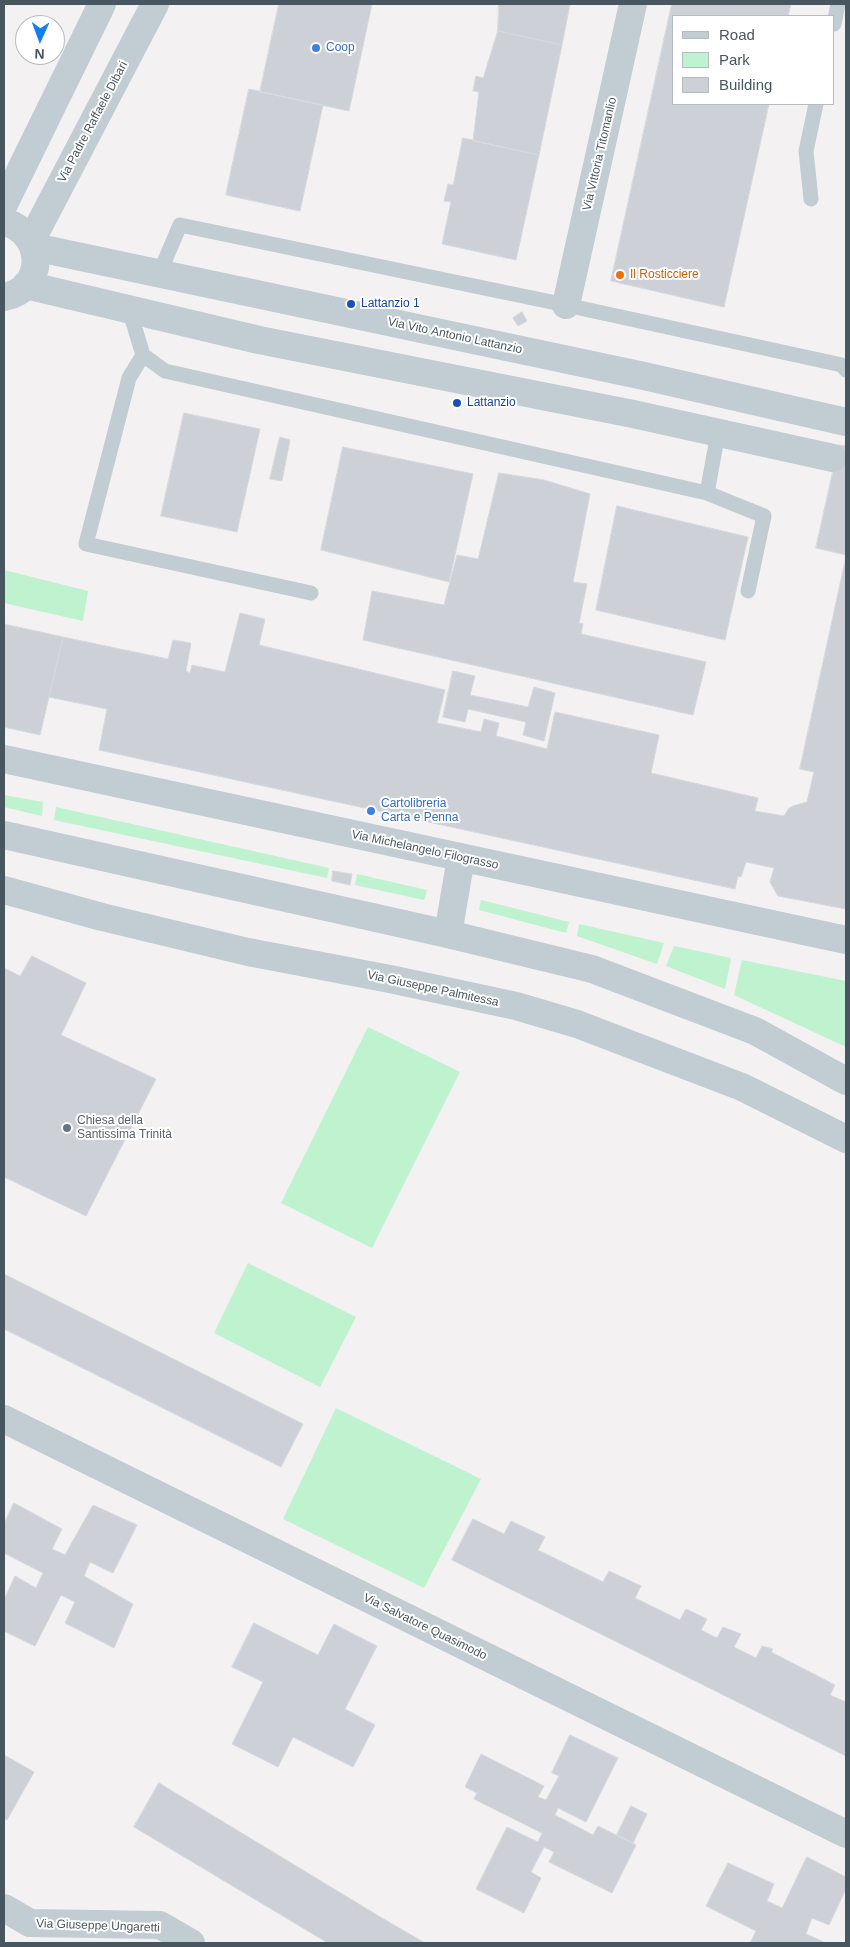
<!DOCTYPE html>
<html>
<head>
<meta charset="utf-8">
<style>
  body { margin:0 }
  #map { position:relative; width:850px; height:1947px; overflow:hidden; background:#f3f1f1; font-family:Arial,sans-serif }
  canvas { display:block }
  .frame { position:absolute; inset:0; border:5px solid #485660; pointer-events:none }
  .legend { position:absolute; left:672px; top:15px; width:162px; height:90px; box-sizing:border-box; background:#fff; border:1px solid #b6bbbf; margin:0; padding:6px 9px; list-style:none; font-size:15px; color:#485660 }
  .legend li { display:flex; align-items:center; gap:10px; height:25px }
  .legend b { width:25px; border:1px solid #b6bbbf }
  .north { position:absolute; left:15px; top:15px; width:50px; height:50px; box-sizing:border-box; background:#fff; border:1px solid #b6bbbf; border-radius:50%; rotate:182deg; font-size:14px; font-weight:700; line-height:20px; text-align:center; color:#485660 }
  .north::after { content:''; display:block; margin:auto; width:18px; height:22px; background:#127fed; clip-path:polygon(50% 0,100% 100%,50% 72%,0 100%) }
</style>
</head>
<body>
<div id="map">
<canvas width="850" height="1947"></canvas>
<div class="frame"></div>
<ul class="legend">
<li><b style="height:6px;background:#c1ccd3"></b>Road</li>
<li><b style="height:14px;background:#bff2cf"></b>Park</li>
<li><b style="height:14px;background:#cdd0d6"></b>Building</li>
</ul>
<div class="north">N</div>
</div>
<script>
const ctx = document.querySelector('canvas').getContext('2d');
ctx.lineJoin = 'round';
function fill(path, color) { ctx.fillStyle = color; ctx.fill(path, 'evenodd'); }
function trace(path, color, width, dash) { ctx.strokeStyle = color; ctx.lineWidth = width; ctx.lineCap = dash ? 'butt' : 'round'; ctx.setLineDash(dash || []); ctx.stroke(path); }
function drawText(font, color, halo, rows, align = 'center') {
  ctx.font = font + ' Arial,sans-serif'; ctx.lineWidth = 4; ctx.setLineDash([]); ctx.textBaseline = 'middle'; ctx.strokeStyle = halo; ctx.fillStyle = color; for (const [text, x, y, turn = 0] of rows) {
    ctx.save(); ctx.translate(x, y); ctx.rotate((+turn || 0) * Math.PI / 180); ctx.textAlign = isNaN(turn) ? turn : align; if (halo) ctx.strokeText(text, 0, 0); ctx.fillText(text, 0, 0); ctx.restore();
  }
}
fill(new Path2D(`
  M 4,570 L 88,591 L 83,621 L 4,603 Z
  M 4,795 L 43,802 L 42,816 L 4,807 Z
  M 56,807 L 329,868 L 327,878 L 54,820 Z
  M 357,874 L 427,890 L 424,900 L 355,885 Z
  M 481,900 L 569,922 L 566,933 L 479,910 Z
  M 579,924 L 664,943 L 657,964 L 577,936 Z
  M 674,946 L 731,958 L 725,989 L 666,966 Z
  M 742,960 L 846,981 L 846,1047 L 734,995 Z
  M 368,1027 L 460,1072 L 372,1248 L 281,1203 Z
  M 248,1263 L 356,1317 L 320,1387 L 214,1333 Z
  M 336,1408 L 481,1479 L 424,1588 L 283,1519 Z`), '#bff2cf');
const building = new Path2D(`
  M 279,4 L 372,4 L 349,111 L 260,92 Z
  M 499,4 L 570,4 L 562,45 L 498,31 Z
  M 672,4 L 791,4 L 788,16 L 674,16 L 674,104 L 769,104 L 724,307 L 611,281 Z
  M 498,31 L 562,45 L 539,155 L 473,141 L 479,92 L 473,91 L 476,76 L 483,78 Z
  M 249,89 L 323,105 L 300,211 L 226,195 Z
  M 463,138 L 539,155 L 516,260 L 442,244 L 451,202 L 444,201 L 448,184 L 453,185 Z
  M 522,312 L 527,321 L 518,326 L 513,318 Z
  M 184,413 L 260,429 L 237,532 L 161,516 Z
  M 280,437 L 290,440 L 282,481 L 270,479 Z
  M 839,445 L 846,446 L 846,555 L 816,548 Z
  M 343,447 L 473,474 L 449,582 L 321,550 Z
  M 499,473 L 544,480 L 590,494 L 573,582 L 587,584 L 579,623 L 583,624 L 581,634 L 706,662 L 693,715 L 363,640 L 372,591 L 444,605 L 457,555 L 478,559 Z
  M 617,506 L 748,537 L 725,640 L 596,610 Z
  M 846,557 L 846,909 L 778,896 L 770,882 L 774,868 L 746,862 L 741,877 L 738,876 L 735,889 L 99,750 L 107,709 L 49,697 L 63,637 L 168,659 L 173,640 L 191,643 L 186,671 L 190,673 L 192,665 L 225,672 L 240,613 L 265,619 L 259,645 L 445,690 L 437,723 L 481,732 L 484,719 L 499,723 L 496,736 L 547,749 L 555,712 L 659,735 L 651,773 L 758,798 L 755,811 L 784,816 L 789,808 L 793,806 L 807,802 L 814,772 L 800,769 Z
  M 4,624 L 63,637 L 40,735 L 4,727 Z
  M 453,671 L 475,676 L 470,695 L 528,707 L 534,687 L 555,693 L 544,741 L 523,735 L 526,722 L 468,709 L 465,722 L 443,717 Z
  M 333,871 L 352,874 L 350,885 L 332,881 Z
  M 32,956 L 86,983 L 61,1035 L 156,1079 L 86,1216 L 4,1177 L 4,968 L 20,976 Z
  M 4,1274 L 303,1424 L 281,1467 L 4,1329 Z
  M 14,1503 L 62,1529 L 52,1549 L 65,1555 L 93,1505 L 137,1525 L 113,1573 L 90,1562 L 84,1576 L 133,1604 L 114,1648 L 65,1623 L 75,1602 L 61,1595 L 35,1646 L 4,1631 L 4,1600 L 15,1576 L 36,1588 L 43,1573 L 4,1553 L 4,1524 Z
  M 473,1519 L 504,1534 L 511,1521 L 545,1537 L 538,1550 L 603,1582 L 609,1571 L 641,1586 L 635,1598 L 680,1620 L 686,1609 L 707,1619 L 701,1630 L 717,1638 L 723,1627 L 741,1634 L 734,1647 L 756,1658 L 762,1646 L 773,1649 L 771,1652 L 835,1685 L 830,1695 L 846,1702 L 846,1756 L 452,1560 Z
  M 254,1623 L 318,1655 L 334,1624 L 377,1646 L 345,1709 L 375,1725 L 353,1767 L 293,1737 L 278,1767 L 232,1744 L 263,1682 L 232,1667 Z
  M 570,1735 L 618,1758 L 586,1822 L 558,1808 L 555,1815 L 593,1835 L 598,1826 L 636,1845 L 612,1893 L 549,1862 L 554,1852 L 544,1847 L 531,1872 L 541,1878 L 524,1913 L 476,1889 L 507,1827 L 538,1842 L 542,1833 L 474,1799 L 477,1793 L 465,1787 L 481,1754 L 544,1786 L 538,1797 L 546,1800 L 559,1776 L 552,1773 Z
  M 4,1755 L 34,1772 L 7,1820 L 4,1818 Z
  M 159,1783 L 382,1918 L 425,1943 L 328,1943 L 134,1827 Z
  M 631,1806 L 647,1814 L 633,1843 L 617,1835 Z
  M 807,1857 L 846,1877 L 846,1889 L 829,1925 L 812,1918 L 806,1934 L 826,1943 L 750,1943 L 756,1931 L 706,1906 L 728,1863 L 774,1884 L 767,1901 L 782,1908 Z`);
fill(building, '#cdd0d6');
trace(building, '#d5d8dd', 1);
trace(new Path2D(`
  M 834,24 L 838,4
  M 811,199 L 806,151 L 816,104
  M 160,272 L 180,225 L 566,305 L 842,365 L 846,370
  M 129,309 L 143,355 L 129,378 L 86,544 L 311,593
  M 143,355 L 165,371 L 707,493 L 718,433
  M 707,493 L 764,516 L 748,591`), '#c1ccd3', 15);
trace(new Path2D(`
  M 4,204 L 102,4
  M 31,241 L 155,4
  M 566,305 L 633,4
  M 4,759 L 846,940
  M 448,934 L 461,858
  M 4,1419 L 846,1834
  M 4,1908 L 30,1923 L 160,1925 L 191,1943`), '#c1ccd3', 28);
trace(new Path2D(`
  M 4,222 C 45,232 47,289 4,297
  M 34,247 L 644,376 L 846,422
  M 26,285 L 259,340 L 633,414 L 833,458
  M 4,835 L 448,934 L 592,969 L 755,1031 L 846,1081
  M 4,890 L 102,917 L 248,952 L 390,979 L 516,1006 L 577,1024 L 742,1087 L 846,1139`), '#c1ccd3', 28);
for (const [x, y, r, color] of [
  [316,48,5,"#3f7fe0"],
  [620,275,5,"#e8710a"],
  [351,304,5,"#1a4fb4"],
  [457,403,5,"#1a4fb4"],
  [371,811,5,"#3f7fe0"],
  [67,1128,5,"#6b7280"]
]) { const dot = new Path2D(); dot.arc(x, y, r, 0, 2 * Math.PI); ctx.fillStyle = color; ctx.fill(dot); trace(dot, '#fff', 2); }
drawText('12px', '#366cbe', '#fff', [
  ["Coop",326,48],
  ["Cartolibreria",381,804],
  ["Carta e Penna",381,818]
], 'left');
drawText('12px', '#485660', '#fff', [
  ["Via Padre Raffaele Dibari",93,122,-62],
  ["Via Vittoria Titomanlio",600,154,-77],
  ["Via Vito Antonio Lattanzio",455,336,12],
  ["Via Michelangelo Filograsso",425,850,12],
  ["Via Giuseppe Palmitessa",433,989,12],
  ["Via Salvatore Quasimodo",425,1627,26],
  ["Via Giuseppe Ungaretti",98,1926,2]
]);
drawText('12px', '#c56008', '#fff', [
  ["Il Rosticciere",630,275]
], 'left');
drawText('12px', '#164399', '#fff', [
  ["Lattanzio 1",361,304],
  ["Lattanzio",467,403]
], 'left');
drawText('12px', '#5b616d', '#fff', [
  ["Chiesa della",77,1121],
  ["Santissima Trinità",77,1135]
], 'left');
</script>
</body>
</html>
